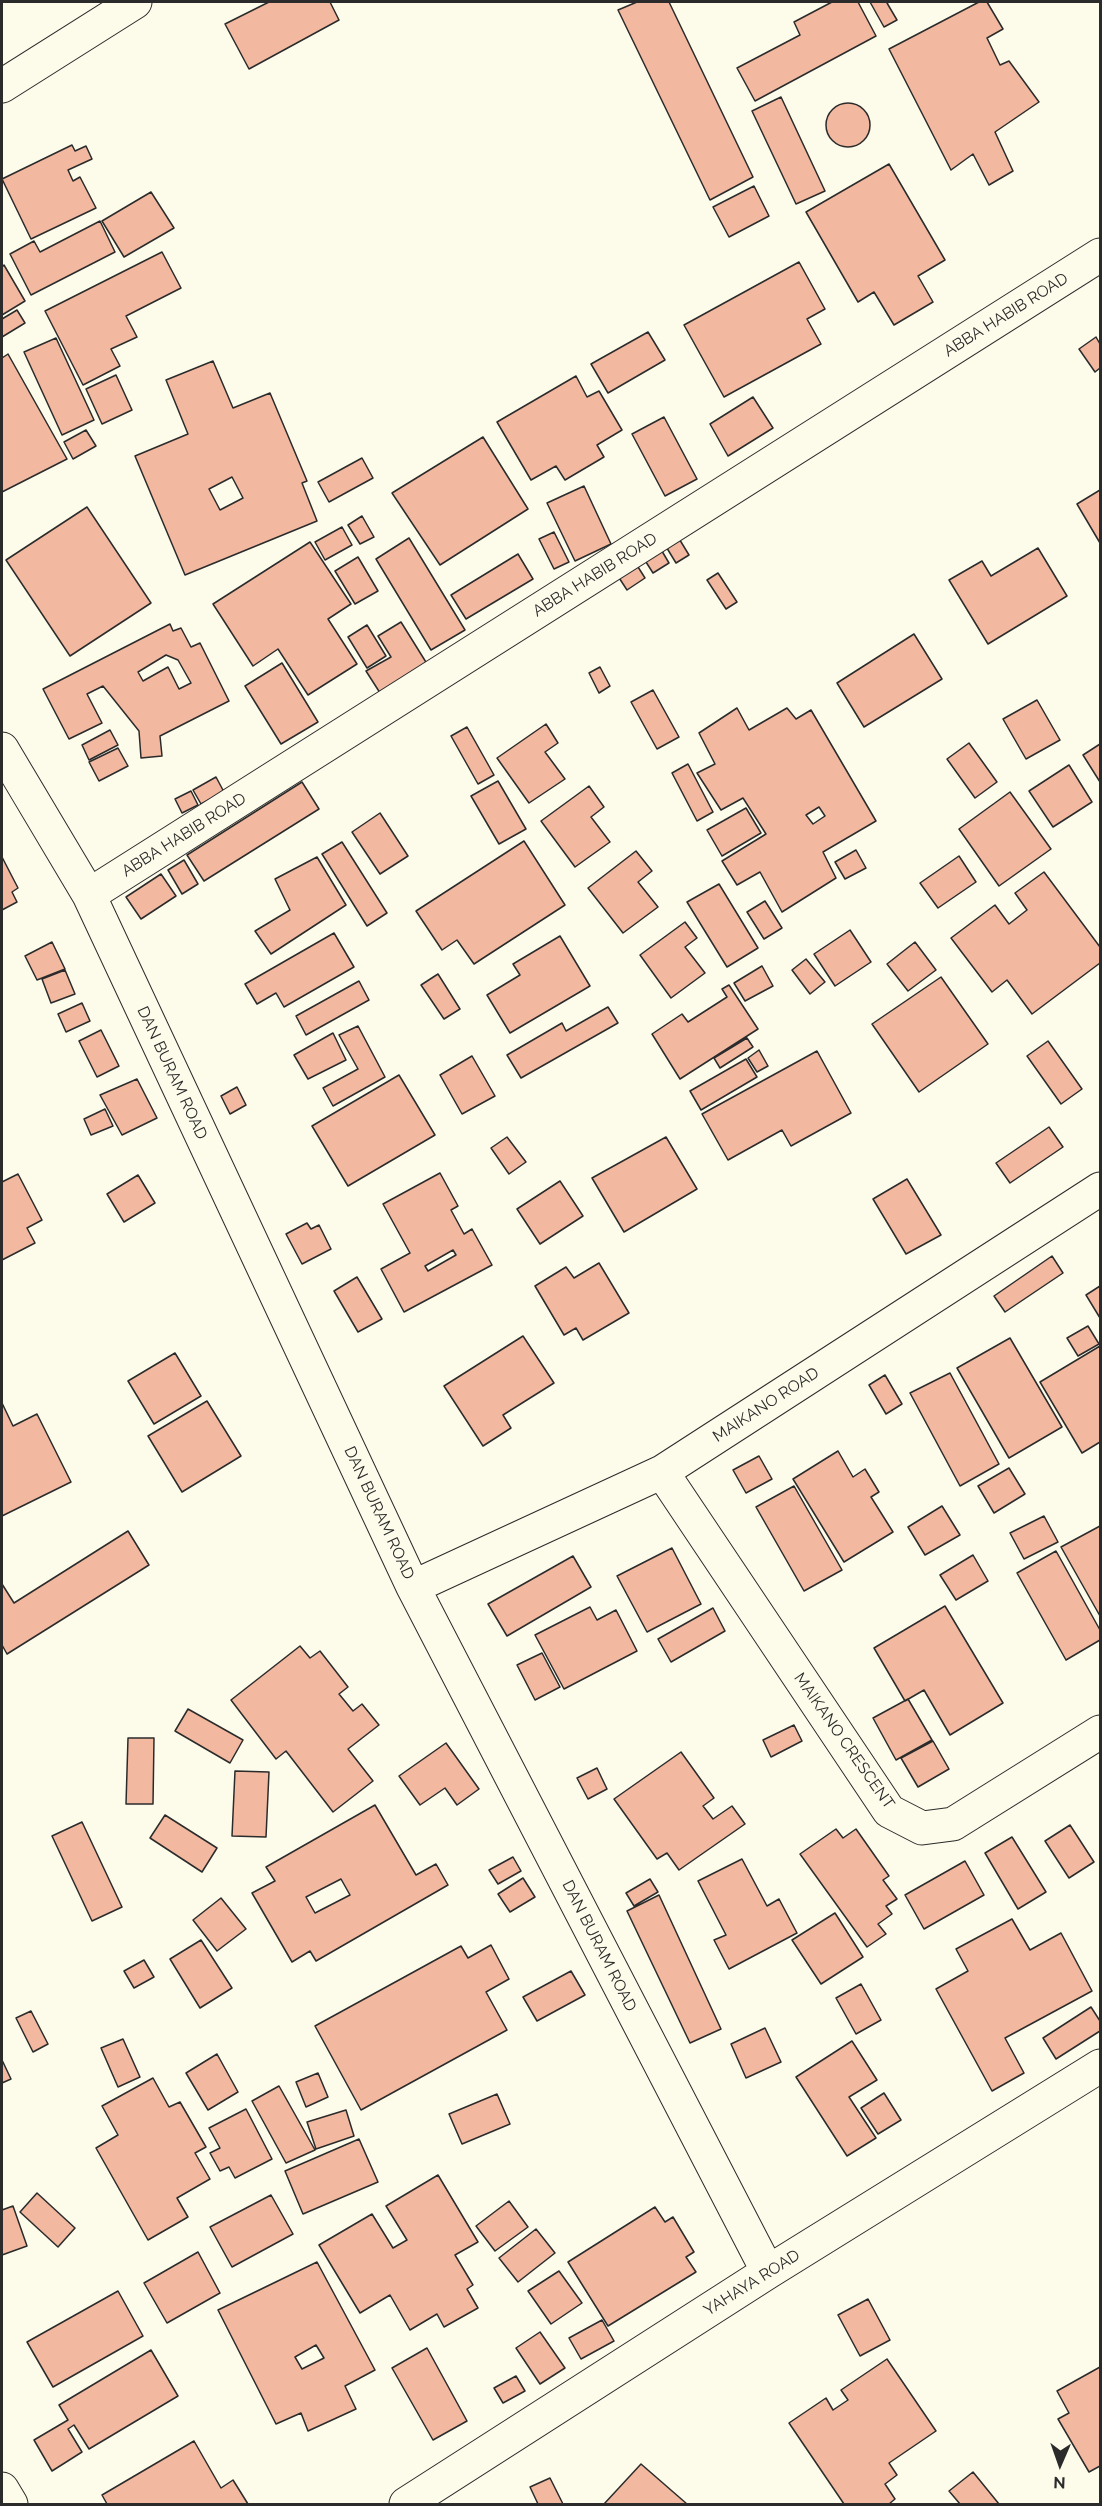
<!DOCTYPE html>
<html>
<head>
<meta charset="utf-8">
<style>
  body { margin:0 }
  #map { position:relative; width:1102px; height:2506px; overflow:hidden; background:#fdfbea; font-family:Raleway,sans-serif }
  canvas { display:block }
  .frame { position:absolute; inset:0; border:3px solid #2b2b2b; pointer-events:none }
  .north { position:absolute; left:1030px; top:2434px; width:60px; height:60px; -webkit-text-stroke:4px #fdfbea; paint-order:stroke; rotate:182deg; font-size:16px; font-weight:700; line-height:24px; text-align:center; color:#2b2b2b }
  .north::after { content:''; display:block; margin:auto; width:21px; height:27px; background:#2b2b2b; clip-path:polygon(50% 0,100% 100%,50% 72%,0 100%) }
</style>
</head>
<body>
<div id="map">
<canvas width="1102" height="2506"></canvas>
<div class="frame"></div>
<div class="north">N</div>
</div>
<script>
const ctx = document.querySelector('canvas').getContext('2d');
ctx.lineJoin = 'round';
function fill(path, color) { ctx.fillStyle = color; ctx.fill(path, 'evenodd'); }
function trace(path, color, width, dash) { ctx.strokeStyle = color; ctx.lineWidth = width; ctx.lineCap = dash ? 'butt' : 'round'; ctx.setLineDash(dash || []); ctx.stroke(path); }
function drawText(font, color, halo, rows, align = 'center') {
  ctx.font = font + ' Raleway,sans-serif'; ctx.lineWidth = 4.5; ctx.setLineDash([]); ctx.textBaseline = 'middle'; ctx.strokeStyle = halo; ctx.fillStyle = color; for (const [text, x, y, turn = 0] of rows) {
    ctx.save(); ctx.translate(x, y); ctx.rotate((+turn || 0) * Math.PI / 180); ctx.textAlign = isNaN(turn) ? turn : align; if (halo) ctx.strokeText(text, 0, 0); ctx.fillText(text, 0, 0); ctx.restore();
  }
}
const building = new Path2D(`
  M 269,2 L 330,2 L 339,20 L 249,69 L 225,24 Z
  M 637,2 L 669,2 L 753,177 L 710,200 L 618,10 Z
  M 832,2 L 858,2 L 876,36 L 755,101 L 737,68 L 800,35 L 794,22 Z
  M 870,2 L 889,2 L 887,3 L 897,20 L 884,27 Z
  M 979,2 L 987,2 L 1003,29 L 987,38 L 1000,65 L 1009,61 L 1039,102 L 995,132 L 1013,171 L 989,185 L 973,154 L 951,170 L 889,49 Z
  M 781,97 L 825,191 L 796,204 L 752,111 Z
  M826 125a22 22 0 1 1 44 0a22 22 0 1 1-44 0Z
  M 72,145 L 75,151 L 86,146 L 92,159 L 68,170 L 73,181 L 80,177 L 96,208 L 31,239 L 2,179 Z
  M 889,164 L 945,260 L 918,276 L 933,302 L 894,325 L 874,292 L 858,302 L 806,212 Z
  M 754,186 L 769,216 L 729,237 L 713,207 Z
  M 151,192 L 174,228 L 124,257 L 102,221 Z
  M 100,221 L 115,252 L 31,295 L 10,254 L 34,241 L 40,252 Z
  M 162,252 L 181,288 L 126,316 L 137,337 L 111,349 L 120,366 L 83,385 L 45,311 Z
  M 799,262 L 825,309 L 807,319 L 821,344 L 724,397 L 684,325 Z
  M 4,265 L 25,301 L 2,315 L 2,267 Z
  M 17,310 L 25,323 L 2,337 L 2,319 Z
  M 648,332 L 665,360 L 608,393 L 591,364 Z
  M 1096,337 L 1100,344 L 1100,368 L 1095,372 L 1079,349 Z
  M 56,338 L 94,420 L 62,435 L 24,352 Z
  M 8,354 L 67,459 L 2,492 L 2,358 Z
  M 213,361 L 233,408 L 270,393 L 307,481 L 302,483 L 317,521 L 185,575 L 135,456 L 188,434 L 166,380 ZM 232,477 L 243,498 L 220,510 L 209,489 Z
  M 116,375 L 132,410 L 102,424 L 86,389 Z
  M 576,376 L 587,397 L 599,391 L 622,430 L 597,445 L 604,457 L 565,480 L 556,466 L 531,480 L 497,422 Z
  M 753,397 L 773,428 L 728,456 L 710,424 Z
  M 664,417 L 697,479 L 665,496 L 632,434 Z
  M 86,430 L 96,446 L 73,459 L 64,442 Z
  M 483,437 L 528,509 L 440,565 L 392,493 Z
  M 362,458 L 373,478 L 329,502 L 318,482 Z
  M 584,486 L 611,544 L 575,561 L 547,503 Z
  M 1100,490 L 1100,543 L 1077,504 Z
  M 87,507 L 151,603 L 70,656 L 6,560 Z
  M 362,516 L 374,537 L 360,544 L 348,525 Z
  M 342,527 L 352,545 L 325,560 L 315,542 Z
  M 554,532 L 569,562 L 554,569 L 539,539 Z
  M 675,532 L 689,555 L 676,563 L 662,540 Z
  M 409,538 L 465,630 L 431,650 L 376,559 Z
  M 656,541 L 669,563 L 653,573 L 639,551 Z
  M 310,542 L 351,604 L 328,619 L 357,664 L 308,695 L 278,649 L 253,666 L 213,604 Z
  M 1038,548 L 1067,596 L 988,644 L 949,580 L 982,561 L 991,576 Z
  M 518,554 L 533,579 L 466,619 L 451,595 Z
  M 358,557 L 378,591 L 355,604 L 335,571 Z
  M 633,559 L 645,578 L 627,590 L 614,570 Z
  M 718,573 L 737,602 L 726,609 L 707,580 Z
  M 401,622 L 429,667 L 382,696 L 366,671 L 391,657 L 378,636 Z
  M 170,624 L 173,631 L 181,628 L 191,647 L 200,643 L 229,701 L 160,736 L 162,756 L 141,758 L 139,731 L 103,686 L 87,694 L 102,723 L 69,739 L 43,689 ZM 166,655 L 178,660 L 191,683 L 179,689 L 168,667 L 143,681 L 138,672 Z
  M 367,625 L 386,656 L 367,668 L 348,637 Z
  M 914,634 L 942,679 L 864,727 L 837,683 Z
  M 282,663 L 318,722 L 281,744 L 245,686 Z
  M 600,667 L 610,686 L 599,693 L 589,673 Z
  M 653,690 L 679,737 L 657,749 L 631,702 Z
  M 1037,700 L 1060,740 L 1026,759 L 1003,719 Z
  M 737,708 L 749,730 L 787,708 L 796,719 L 811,710 L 876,821 L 823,852 L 836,878 L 782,912 L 760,872 L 737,885 L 722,861 L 766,834 L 743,798 L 721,810 L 697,773 L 715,764 L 699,733 ZM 819,807 L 825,816 L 813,824 L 806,815 Z
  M 546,724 L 558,743 L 545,752 L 565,779 L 529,803 L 497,758 Z
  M 467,727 L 494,775 L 478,784 L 451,736 Z
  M 110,730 L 118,745 L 89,760 L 82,745 Z
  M 969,743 L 997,782 L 975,798 L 947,759 Z
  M 1100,744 L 1100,782 L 1083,755 Z
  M 118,748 L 128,766 L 99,781 L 89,762 Z
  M 688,764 L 713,812 L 697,821 L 672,773 Z
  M 1069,765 L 1092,802 L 1053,827 L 1029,791 Z
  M 216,777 L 224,792 L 201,804 L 193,790 Z
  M 498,781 L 526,829 L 499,844 L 471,796 Z
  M 302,782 L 319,809 L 204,881 L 187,855 Z
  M 589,786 L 604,807 L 591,817 L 610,842 L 575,867 L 541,821 Z
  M 191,791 L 198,805 L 182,813 L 175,799 Z
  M 1010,792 L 1051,849 L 999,886 L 959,829 Z
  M 746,808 L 761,833 L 722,856 L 707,830 Z
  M 380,813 L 408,856 L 380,874 L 352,832 Z
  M 524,841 L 565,905 L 474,964 L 457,940 L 442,950 L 416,911 Z
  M 342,842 L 387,913 L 367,926 L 322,854 Z
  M 856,850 L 866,868 L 845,879 L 835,862 Z
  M 636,851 L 652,871 L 638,882 L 658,907 L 623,933 L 588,888 Z
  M 959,856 L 976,882 L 938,908 L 920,883 Z
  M 2,857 L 18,888 L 12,892 L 17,902 L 2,910 Z
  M 317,857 L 346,905 L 271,954 L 255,931 L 290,910 L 275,879 Z
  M 184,860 L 198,884 L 182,894 L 168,870 Z
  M 1044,872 L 1100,947 L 1100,963 L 1032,1014 L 1007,980 L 992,992 L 951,938 L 995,905 L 1009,924 L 1027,910 L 1015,893 Z
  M 161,874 L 176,896 L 141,919 L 126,897 Z
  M 719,884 L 758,948 L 727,967 L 687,902 Z
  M 765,901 L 782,928 L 764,939 L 747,912 Z
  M 685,922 L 697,938 L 685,947 L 705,973 L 671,998 L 640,955 Z
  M 850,930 L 871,962 L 835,986 L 814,954 Z
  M 334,933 L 354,967 L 284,1007 L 276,993 L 257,1004 L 245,984 Z
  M 560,936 L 590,986 L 510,1033 L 487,995 L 520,975 L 513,964 Z
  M 52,942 L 65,969 L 37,980 L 25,956 Z
  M 915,942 L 936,970 L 908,991 L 887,964 Z
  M 806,959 L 825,982 L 810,994 L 792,970 Z
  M 762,966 L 773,986 L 745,1001 L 734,983 Z
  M 65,970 L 75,994 L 51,1003 L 42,979 Z
  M 438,974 L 460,1009 L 444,1019 L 421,985 Z
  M 941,977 L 988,1044 L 919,1092 L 872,1024 Z
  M 359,981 L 369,1000 L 306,1035 L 296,1016 Z
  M 729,985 L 758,1029 L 680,1079 L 652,1034 L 682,1014 L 688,1022 L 727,997 L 722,989 Z
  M 82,1003 L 90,1021 L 66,1032 L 58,1014 Z
  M 608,1007 L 618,1023 L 521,1078 L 507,1055 L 562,1023 L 566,1031 Z
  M 358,1026 L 385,1077 L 333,1106 L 323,1088 L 358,1069 L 339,1035 Z
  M 101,1030 L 119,1066 L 97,1077 L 79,1041 Z
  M 333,1033 L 346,1060 L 308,1079 L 294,1055 Z
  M 747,1038 L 753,1047 L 720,1068 L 714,1058 Z
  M 1048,1041 L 1082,1089 L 1061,1104 L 1027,1056 Z
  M 759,1050 L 768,1066 L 757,1072 L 748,1058 Z
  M 817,1051 L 851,1113 L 791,1146 L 782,1130 L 728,1160 L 702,1114 Z
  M 472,1056 L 495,1096 L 462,1114 L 440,1075 Z
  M 746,1059 L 757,1077 L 701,1110 L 690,1091 Z
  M 399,1075 L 435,1135 L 348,1186 L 312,1126 Z
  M 137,1079 L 157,1118 L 122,1135 L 100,1095 Z
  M 237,1087 L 246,1105 L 230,1114 L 221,1096 Z
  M 105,1109 L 113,1126 L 91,1135 L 84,1119 Z
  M 1049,1127 L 1063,1147 L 1010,1183 L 996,1163 Z
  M 507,1137 L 526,1162 L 509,1174 L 491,1148 Z
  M 666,1137 L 697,1189 L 624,1232 L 592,1178 Z
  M 440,1173 L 458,1206 L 451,1210 L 464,1234 L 472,1229 L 492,1265 L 404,1312 L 381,1269 L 410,1253 L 383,1204 ZM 453,1250 L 456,1255 L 428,1271 L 425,1266 Z
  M 18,1174 L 42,1220 L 27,1228 L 35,1243 L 2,1260 L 2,1182 Z
  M 138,1175 L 155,1203 L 124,1222 L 107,1194 Z
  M 907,1179 L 941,1235 L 906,1254 L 873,1199 Z
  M 560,1181 L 583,1216 L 540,1244 L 517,1209 Z
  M 307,1223 L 311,1229 L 319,1225 L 331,1249 L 302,1264 L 286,1234 Z
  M 1052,1256 L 1063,1273 L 1005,1312 L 994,1296 Z
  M 599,1263 L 629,1313 L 583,1340 L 576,1328 L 564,1335 L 535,1286 L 566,1267 L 574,1278 Z
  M 357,1277 L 382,1319 L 358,1332 L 334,1291 Z
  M 1100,1286 L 1100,1318 L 1086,1295 Z
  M 1088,1326 L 1099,1344 L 1078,1356 L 1067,1338 Z
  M 523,1336 L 554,1383 L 503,1415 L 511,1428 L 483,1446 L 444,1386 Z
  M 1010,1338 L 1062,1427 L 1009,1458 L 957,1368 Z
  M 1100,1346 L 1100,1442 L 1082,1453 L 1040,1382 Z
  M 175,1353 L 201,1396 L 154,1424 L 128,1381 Z
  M 950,1373 L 999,1464 L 960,1486 L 910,1393 Z
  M 885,1375 L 902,1404 L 886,1414 L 869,1385 Z
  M 207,1401 L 241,1456 L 182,1492 L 148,1436 Z
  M 2,1403 L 13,1426 L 37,1414 L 71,1482 L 2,1516 Z
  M 838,1451 L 853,1477 L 865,1469 L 879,1492 L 871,1497 L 893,1532 L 844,1562 L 793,1479 Z
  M 759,1456 L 772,1479 L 746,1493 L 733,1470 Z
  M 1009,1468 L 1025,1494 L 994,1513 L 978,1486 Z
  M 794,1486 L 842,1570 L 804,1591 L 756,1507 Z
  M 942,1506 L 960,1535 L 925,1555 L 908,1527 Z
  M 1044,1516 L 1058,1542 L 1024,1559 L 1010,1533 Z
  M 1100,1526 L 1100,1616 L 1061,1547 Z
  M 128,1531 L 149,1565 L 7,1654 L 2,1645 L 2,1584 L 14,1603 Z
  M 672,1548 L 701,1604 L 647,1632 L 617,1576 Z
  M 1056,1551 L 1100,1630 L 1100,1640 L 1066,1660 L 1017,1573 Z
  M 973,1555 L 988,1581 L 956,1600 L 940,1575 Z
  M 573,1556 L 591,1587 L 507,1636 L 488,1604 Z
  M 945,1606 L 1003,1703 L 950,1735 L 924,1690 L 905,1701 L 874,1648 Z
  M 590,1607 L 597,1620 L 616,1610 L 637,1651 L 564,1689 L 535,1635 Z
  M 713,1608 L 725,1631 L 671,1662 L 658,1639 Z
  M 300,1646 L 310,1658 L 320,1651 L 348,1687 L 339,1694 L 353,1711 L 362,1704 L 379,1725 L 348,1749 L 373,1781 L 333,1812 L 286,1751 L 276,1759 L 231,1700 Z
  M 542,1653 L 560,1687 L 535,1700 L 517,1665 Z
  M 908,1699 L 932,1740 L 896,1760 L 873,1718 Z
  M 188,1709 L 243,1740 L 230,1763 L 175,1731 Z
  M 794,1725 L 802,1741 L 771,1757 L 763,1740 Z
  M 128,1738 L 154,1738 L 153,1804 L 126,1804 Z
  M 933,1741 L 949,1769 L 918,1787 L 901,1758 Z
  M 446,1743 L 479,1789 L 457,1805 L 445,1788 L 420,1805 L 399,1776 Z
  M 681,1752 L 714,1798 L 703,1806 L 713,1819 L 732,1806 L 745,1824 L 679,1870 L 667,1853 L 657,1859 L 614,1799 Z
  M 597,1768 L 607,1789 L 588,1799 L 577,1778 Z
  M 235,1771 L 269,1772 L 266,1837 L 232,1836 Z
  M 375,1805 L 416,1875 L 436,1864 L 448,1885 L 316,1961 L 310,1951 L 292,1962 L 252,1893 L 275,1881 L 266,1867 ZM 341,1879 L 350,1895 L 315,1913 L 306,1897 Z
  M 165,1815 L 217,1848 L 202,1872 L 150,1838 Z
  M 82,1822 L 122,1907 L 92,1921 L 52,1836 Z
  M 1070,1825 L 1094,1862 L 1069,1878 L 1045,1841 Z
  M 836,1829 L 843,1838 L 856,1829 L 889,1876 L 883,1880 L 897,1899 L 886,1906 L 892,1914 L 878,1924 L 886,1934 L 867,1947 L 800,1854 Z
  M 1012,1837 L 1046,1892 L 1018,1909 L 985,1853 Z
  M 513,1857 L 521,1871 L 498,1884 L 489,1870 Z
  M 742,1859 L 767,1906 L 779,1899 L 797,1933 L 729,1969 L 714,1940 L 726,1935 L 698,1881 Z
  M 965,1861 L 984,1895 L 924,1929 L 905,1895 Z
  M 523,1878 L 535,1897 L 510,1912 L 498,1894 Z
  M 650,1879 L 658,1892 L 634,1906 L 626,1893 Z
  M 659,1895 L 721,2029 L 690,2043 L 627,1911 Z
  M 221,1898 L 246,1929 L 217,1951 L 193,1920 Z
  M 835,1913 L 863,1957 L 821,1984 L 792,1940 Z
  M 1012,1919 L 1030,1950 L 1061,1933 L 1092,1991 L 1005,2038 L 1024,2073 L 992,2091 L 936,1989 L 968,1971 L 956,1949 Z
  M 201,1940 L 232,1988 L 200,2008 L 170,1959 Z
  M 491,1945 L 509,1979 L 486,1992 L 507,2030 L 361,2110 L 315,2026 L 461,1946 L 468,1958 Z
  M 144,1960 L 154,1977 L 134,1988 L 124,1971 Z
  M 571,1971 L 585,1995 L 537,2021 L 523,1997 Z
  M 861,1984 L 881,2020 L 856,2034 L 836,1998 Z
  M 1091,2007 L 1100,2021 L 1100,2031 L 1056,2059 L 1043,2038 Z
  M 31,2011 L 48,2044 L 33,2052 L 16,2018 Z
  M 765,2028 L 781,2062 L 746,2078 L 731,2044 Z
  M 123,2039 L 140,2077 L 118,2087 L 101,2048 Z
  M 852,2041 L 877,2080 L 849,2097 L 876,2138 L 847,2156 L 796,2077 Z
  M 217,2054 L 238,2092 L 208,2110 L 186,2073 Z
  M 2,2060 L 11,2079 L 2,2083 Z
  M 318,2073 L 328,2097 L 306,2107 L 296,2082 Z
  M 153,2078 L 169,2107 L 180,2102 L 206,2147 L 195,2153 L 210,2179 L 177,2198 L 188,2217 L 148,2240 L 96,2148 L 118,2135 L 102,2106 Z
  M 279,2086 L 315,2150 L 286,2163 L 252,2101 Z
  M 884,2093 L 901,2120 L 878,2134 L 861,2108 Z
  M 497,2094 L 510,2124 L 462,2144 L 449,2114 Z
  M 246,2109 L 272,2159 L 235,2178 L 229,2167 L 220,2171 L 210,2153 L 220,2148 L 209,2128 Z
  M 346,2110 L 354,2136 L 316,2149 L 307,2122 Z
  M 359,2139 L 378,2182 L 303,2214 L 285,2171 Z
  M 438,2175 L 478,2242 L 455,2255 L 473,2285 L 467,2289 L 478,2308 L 444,2327 L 437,2314 L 410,2330 L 390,2295 L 360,2313 L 319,2245 L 372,2214 L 393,2248 L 407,2240 L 386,2206 Z
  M 37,2193 L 75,2228 L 58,2247 L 20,2212 Z
  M 271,2195 L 293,2234 L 232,2267 L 210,2227 Z
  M 509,2201 L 528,2227 L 495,2251 L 476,2226 Z
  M 13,2206 L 27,2246 L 2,2255 L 2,2210 Z
  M 655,2207 L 665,2222 L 673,2217 L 694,2252 L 686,2257 L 696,2272 L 608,2326 L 568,2262 Z
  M 536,2229 L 555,2253 L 518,2282 L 499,2258 Z
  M 198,2252 L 220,2293 L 167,2323 L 144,2283 Z
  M 317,2262 L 375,2370 L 345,2386 L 356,2409 L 308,2431 L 301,2413 L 276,2424 L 218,2310 ZM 316,2345 L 324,2358 L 302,2369 L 295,2357 Z
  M 559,2271 L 582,2303 L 551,2324 L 528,2291 Z
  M 118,2291 L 143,2336 L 53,2387 L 27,2342 Z
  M 868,2299 L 890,2340 L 860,2356 L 838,2315 Z
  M 602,2320 L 614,2341 L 581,2359 L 569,2338 Z
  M 540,2332 L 565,2368 L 540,2384 L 516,2348 Z
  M 427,2348 L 467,2421 L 433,2440 L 392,2368 Z
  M 151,2350 L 178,2396 L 89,2449 L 74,2425 L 68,2429 L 82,2452 L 52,2471 L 34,2440 L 68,2420 L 59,2405 Z
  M 887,2359 L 936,2431 L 889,2463 L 897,2475 L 885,2484 L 895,2499 L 889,2504 L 844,2504 L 789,2423 L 826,2398 L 833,2410 L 848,2400 L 841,2390 Z
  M 1100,2367 L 1100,2466 L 1089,2472 L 1058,2419 L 1069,2413 L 1057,2391 Z
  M 516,2376 L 525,2391 L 503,2403 L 494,2388 Z
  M 194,2441 L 221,2488 L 233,2480 L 248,2504 L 107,2504 L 102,2495 Z
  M 641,2464 L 687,2504 L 604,2504 Z
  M 973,2472 L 999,2504 L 960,2504 L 949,2491 Z
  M 550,2478 L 563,2504 L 538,2504 L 530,2487 Z`);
fill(building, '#f2b8a0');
trace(building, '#2b2b2b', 1.5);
const minor = new Path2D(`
  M 2,86 L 135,2
  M 2,749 L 89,895 L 413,1587 L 768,2272
  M 89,895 L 1100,255
  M 662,1472 L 889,1811 L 922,1828 L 953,1824 L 1100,1732
  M 413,1587 L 662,1472 L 1100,1189
  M 406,2504 L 768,2272 L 1100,2066`);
const major = new Path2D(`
  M 2,2489 L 11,2504`);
trace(minor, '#2b2b2b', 35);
trace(major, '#2b2b2b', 35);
trace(minor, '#fdfbea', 33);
trace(major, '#fdfbea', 33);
drawText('16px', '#2b2b2b', '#fdfbea', [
  ["ABBA HABIB ROAD",1006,315,-32],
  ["ABBA HABIB ROAD",595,575,-32],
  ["ABBA HABIB ROAD",184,835,-32],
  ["DAN BURAM ROAD",172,1073,65],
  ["MAIKANO ROAD",766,1405,-33],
  ["DAN BURAM ROAD",379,1513,65],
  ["MAIKANO CRESCENT",844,1741,55],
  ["DAN BURAM ROAD",599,1946,63],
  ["YAHAYA ROAD",752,2283,-32]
]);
</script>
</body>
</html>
